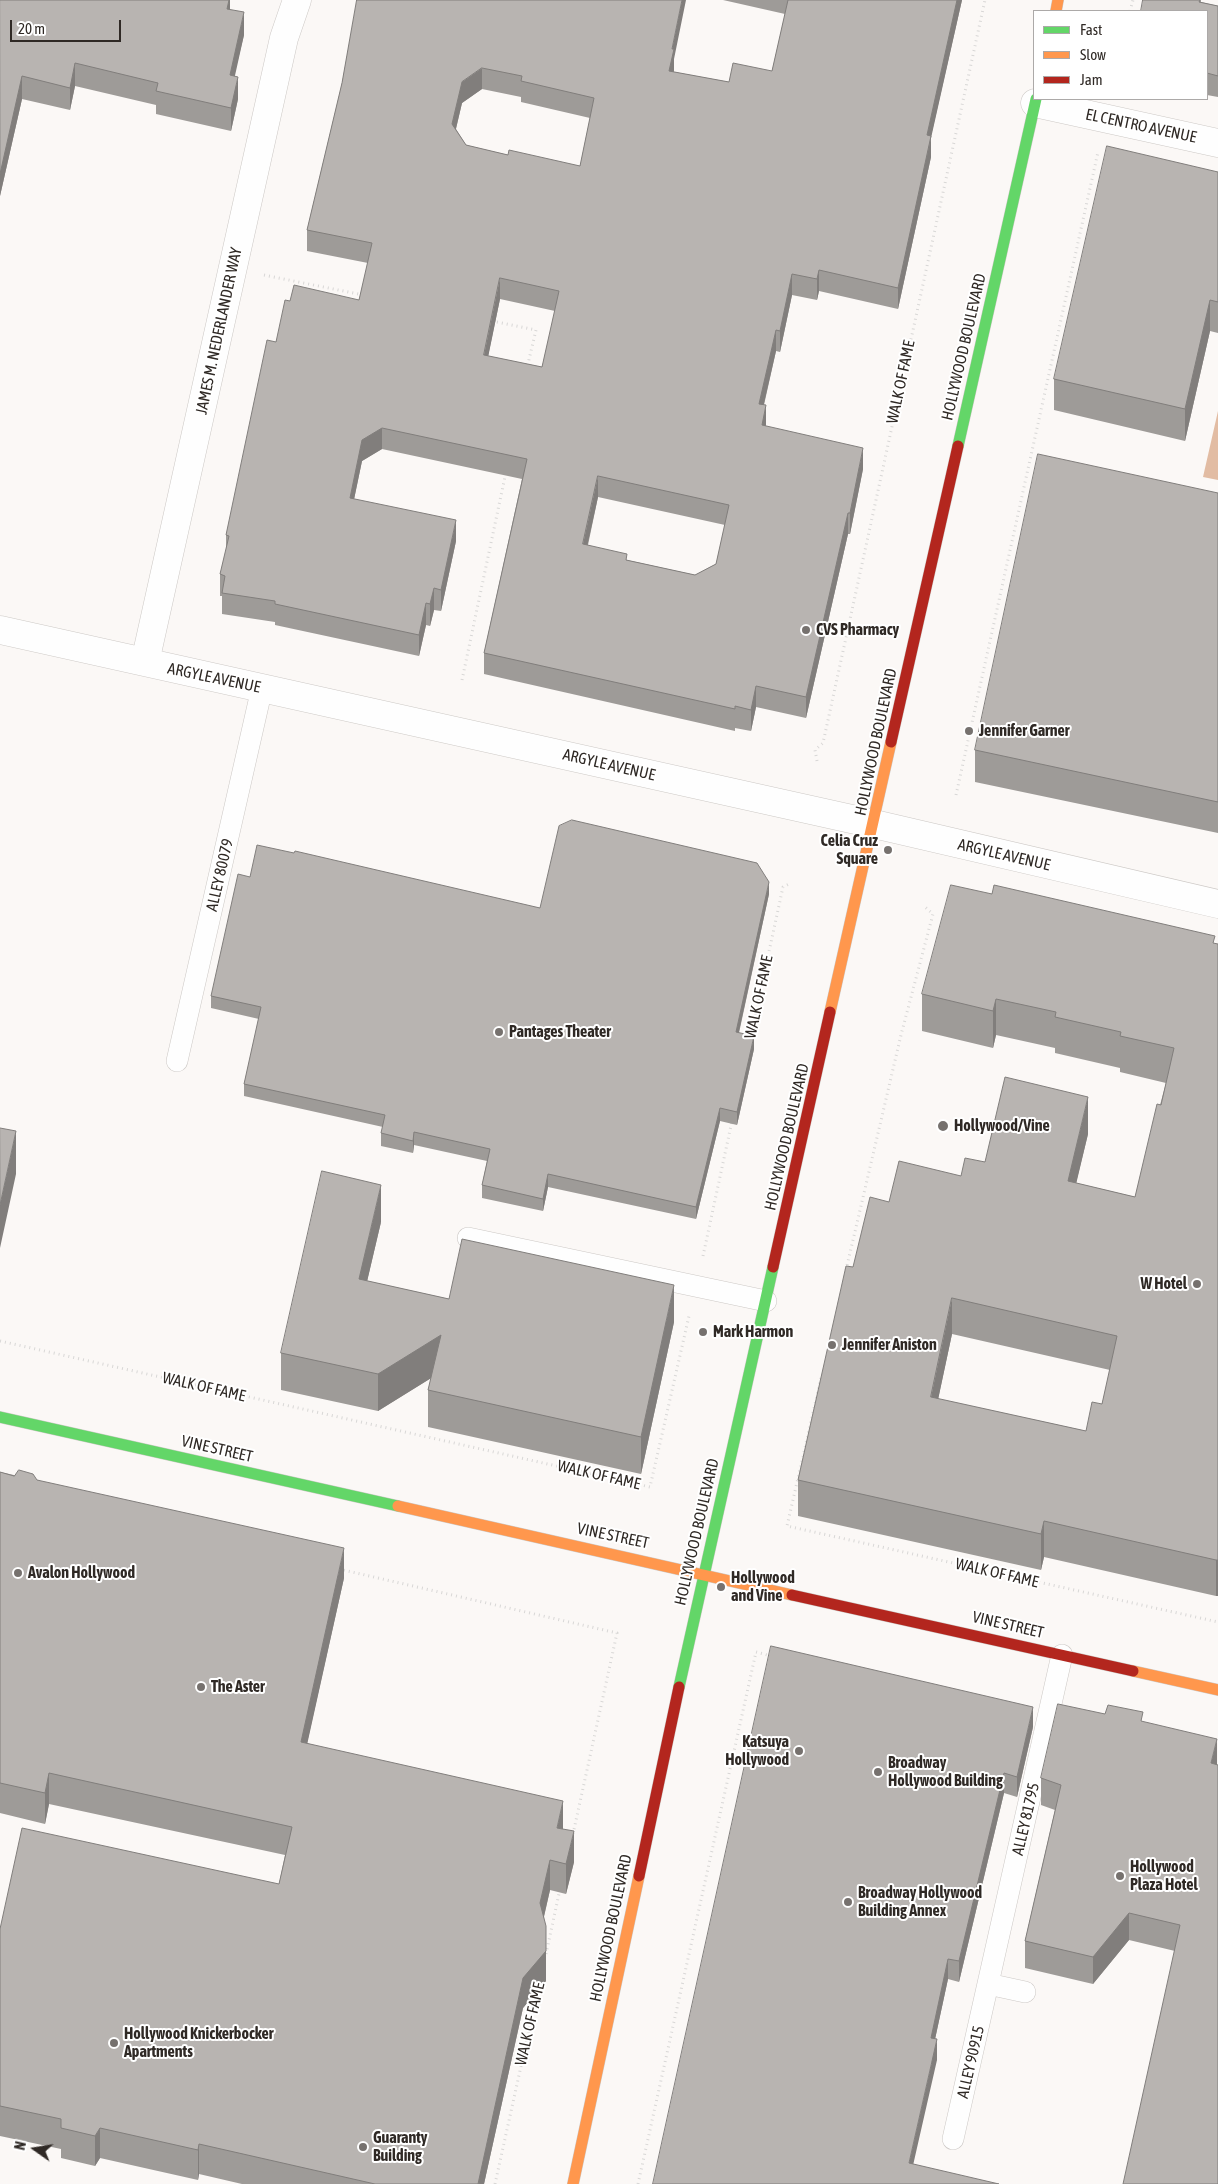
<!DOCTYPE html>
<html>
<head>
<meta charset="utf-8">
<style>
  body { margin:0 }
  #map { position:relative; width:1218px; height:2184px; overflow:hidden; background:#fbf8f6; font-family:"Asap Condensed",sans-serif }
  canvas { display:block }
  .legend { position:absolute; left:1033px; top:10px; width:175px; height:90px; box-sizing:border-box; background:#fff; border:1px solid #aca9a8; margin:0; padding:6px 9px; list-style:none; font-size:15px; color:#2f2925 }
  .legend li { display:flex; align-items:center; gap:10px; height:25px }
  .legend b { width:25px; border:1px solid #aca9a8 }
  .north { position:absolute; left:10px; top:2124px; width:50px; height:50px; -webkit-text-stroke:4px #fff; paint-order:stroke; rotate:283deg; font-size:14px; font-weight:700; line-height:20px; text-align:center; color:#2f2925 }
  .north::after { content:''; display:block; margin:auto; width:18px; height:22px; background:#2f2925; clip-path:polygon(50% 0,100% 100%,50% 72%,0 100%) }
  .scale { position:absolute; left:10px; top:20px; width:111px; height:22px; box-sizing:border-box; border:2px solid #2f2925; border-top:0; padding-left:6px; font-size:15px; line-height:18px; white-space:nowrap; color:#2f2925; -webkit-text-stroke:4px #fff; paint-order:stroke }
</style>
</head>
<body>
<div id="map">
<canvas width="1218" height="2184"></canvas>
<ul class="legend">
<li><b style="height:6px;background:#63d668"></b>Fast</li>
<li><b style="height:6px;background:#ff974d"></b>Slow</li>
<li><b style="height:6px;background:#b3261e"></b>Jam</li>
</ul>
<div class="north">N</div>
<div class="scale">20 m</div>
</div>
<script>
const ctx = document.querySelector('canvas').getContext('2d');
ctx.lineJoin = 'round';
function fill(path, color) { ctx.fillStyle = color; ctx.fill(path, 'evenodd'); }
function trace(path, color, width, dash) { ctx.strokeStyle = color; ctx.lineWidth = width; ctx.lineCap = dash ? 'butt' : 'round'; ctx.setLineDash(dash || []); ctx.stroke(path); }
function drawText(font, color, halo, rows, align = 'center') {
  ctx.font = font + ' "Asap Condensed",sans-serif'; ctx.lineWidth = 4; ctx.setLineDash([]); ctx.textBaseline = 'middle'; ctx.strokeStyle = halo; ctx.fillStyle = color; for (const [text, x, y, turn = 0] of rows) {
    ctx.save(); ctx.translate(x, y); ctx.rotate((+turn || 0) * Math.PI / 180); ctx.textAlign = isNaN(turn) ? turn : align; if (halo) ctx.strokeText(text, 0, 0); ctx.fillText(text, 0, 0); ctx.restore();
  }
}
fill(new Path2D(`
  M 1218,411 L 1218,480 L 1203,477 Z`), '#e2bca3');
const lane = new Path2D(`
  M 177,1061 L 262,688
  M 468,1238 L 766,1301
  M 988,1984 L 1025,1992
  M 953,2139 L 1062,1655`);
const street = new Path2D(`
  M 1035,103 L 1218,143
  M 0,630 L 874,824 L 1218,904
  M 145,662 L 284,38 L 297,0`);
const fast = new Path2D(`
  M 958,446 L 1036,99
  M 0,1417 L 398,1506
  M 679,1687 L 773,1267`);
const slow = new Path2D(`
  M 1056,11 L 1058,0
  M 830,1012 L 891,742
  M 398,1506 L 792,1595
  M 1133,1671 L 1218,1690
  M 573,2184 L 639,1876`);
const jam = new Path2D(`
  M 891,742 L 958,446
  M 773,1267 L 830,1012
  M 792,1595 L 1133,1671
  M 639,1876 L 679,1687`);
trace(lane, '#cdc9c6', 22);
trace(street, '#cdc9c6', 29);
trace(fast, '#cdc9c6', 12);
trace(slow, '#cdc9c6', 12);
trace(jam, '#cdc9c6', 12);
trace(new Path2D(`
  M 1130,11 L 1133,0
  M 264,275 L 363,295
  M 492,321 L 536,330 L 527,368
  M 462,680 L 506,472
  M 817,761 L 815,750 L 823,743 L 985,0
  M 956,795 L 1098,152
  M 750,1039 L 783,887 L 789,884
  M 703,1256 L 732,1121
  M 846,1270 L 901,1035 L 933,914 L 925,907
  M 0,1341 L 650,1487 L 689,1316
  M 821,1378 L 787,1526 L 1218,1622
  M 339,1569 L 617,1633 L 573,1834
  M 546,1954 L 560,1889
  M 495,2184 L 538,1989
  M 638,2184 L 756,1652 L 771,1656`), '#d8d7d6', 3, [1, 4]);
trace(lane, '#fefefe', 21);
trace(street, '#fefefe', 28);
trace(fast, '#63d668', 11);
trace(slow, '#ff974d', 11);
trace(jam, '#b3261e', 11);
fill(new Path2D(`
  M 0,0 L 230,0 L 230,9 L 244,35 L 234,76 L 238,99 L 231,131 L 156,114 L 156,105 L 75,86 L 70,110 L 22,99 L 0,196 Z
  M 357,0 L 674,59 L 674,72 L 729,82 L 772,71 L 785,14 L 723,0 L 962,0 L 931,136 L 931,157 L 898,309 L 819,291 L 817,300 L 792,295 L 780,352 L 776,351 L 764,405 L 766,426 L 863,469 L 850,534 L 848,534 L 806,718 L 756,707 L 751,731 L 735,728 L 735,731 L 484,674 L 484,653 L 522,479 L 382,449 L 362,461 L 354,499 L 456,541 L 441,611 L 434,610 L 430,626 L 426,625 L 419,656 L 275,625 L 275,622 L 222,614 L 222,596 L 220,596 L 220,574 L 226,551 L 226,535 L 276,342 L 290,301 L 359,300 L 368,263 L 307,251 L 307,230 L 342,83 ZM 482,89 L 521,97 L 521,102 L 590,118 L 580,166 L 508,155 L 466,145 L 456,129 L 462,103 ZM 500,299 L 555,311 L 542,367 L 488,356 ZM 598,497 L 725,525 L 716,564 L 695,575 L 627,560 L 588,545 Z
  M 1201,0 L 1201,2 L 1218,6 L 1218,97 L 1207,95 L 1207,11 L 1141,11 Z
  M 1218,172 L 1218,333 L 1210,331 L 1185,441 L 1054,410 L 1054,379 Z
  M 1218,493 L 1218,833 L 975,782 L 975,750 Z
  M 250,877 L 540,908 L 769,894 L 739,1033 L 754,1049 L 737,1125 L 720,1121 L 696,1219 L 548,1187 L 543,1211 L 482,1198 L 482,1185 L 487,1161 L 414,1145 L 413,1153 L 381,1146 L 381,1133 L 383,1127 L 244,1096 L 244,1084 L 259,1019 L 211,1008 L 211,996 Z
  M 1215,944 L 1218,944 L 1216,1596 L 1044,1557 L 1041,1570 L 798,1516 L 798,1480 L 853,1267 L 889,1202 L 961,1176 L 985,1162 L 1088,1134 L 1076,1183 L 1135,1197 L 1166,1083 L 1120,1072 L 1120,1068 L 1055,1053 L 1055,1048 L 996,1035 L 993,1048 L 922,1031 L 922,994 ZM 952,1334 L 1110,1370 L 1102,1404 L 1086,1431 L 938,1399 Z
  M 381,1222 L 367,1281 L 449,1299 L 674,1322 L 641,1474 L 428,1427 L 428,1390 L 431,1378 L 378,1411 L 281,1390 L 281,1353 Z
  M 0,1472 L 37,1480 L 344,1578 L 307,1743 L 563,1829 L 574,1862 L 566,1894 L 550,1890 L 544,1917 L 546,1956 L 546,1981 L 523,2008 L 484,2184 L 242,2184 L 199,2174 L 198,2180 L 100,2158 L 95,2166 L 61,2158 L 61,2149 L 0,2136 L 0,1929 L 279,1884 L 285,1855 L 49,1804 L 45,1824 L 0,1813 Z
  M 1143,1722 L 1217,1765 L 1175,1951 L 1129,1940 L 1093,1984 L 1025,1968 L 1025,1941 L 1055,1810 L 1041,1805 L 1041,1778 Z
  M 1033,1727 L 1017,1797 L 1004,1793 L 959,1982 L 948,1979 L 935,2039 L 937,2060 L 653,2184 Z`), '#9e9b98');
fill(new Path2D(`
  M 229,0 L 230,0 L 230,21 L 227,9 Z
  M 682,0 L 686,0 L 674,59 L 674,70 L 669,92 L 669,71 L 672,49 Z
  M 957,0 L 962,0 L 927,156 L 927,135 Z
  M 244,12 L 244,35 L 230,98 L 230,75 Z
  M 75,63 L 75,86 L 70,110 L 70,88 Z
  M 482,68 L 482,89 L 462,103 L 452,145 L 452,124 L 462,82 Z
  M 22,76 L 22,99 L 0,196 L 0,174 Z
  M 238,77 L 238,99 L 231,131 L 231,108 Z
  M 931,136 L 931,157 L 898,309 L 898,288 Z
  M 819,270 L 819,291 L 817,300 L 817,279 Z
  M 792,274 L 792,295 L 780,352 L 780,331 Z
  M 500,278 L 500,299 L 484,377 L 484,355 Z
  M 1210,300 L 1210,331 L 1185,441 L 1185,409 Z
  M 776,330 L 776,351 L 759,425 L 759,404 Z
  M 766,405 L 766,426 L 762,425 Z
  M 382,428 L 382,449 L 362,461 L 350,519 L 350,498 L 362,440 Z
  M 863,448 L 863,469 L 850,534 L 850,513 Z
  M 598,476 L 598,497 L 583,565 L 583,544 Z
  M 848,513 L 848,534 L 806,718 L 806,697 Z
  M 456,520 L 456,541 L 441,611 L 441,590 Z
  M 434,588 L 434,610 L 430,626 L 430,604 Z
  M 426,603 L 426,625 L 419,656 L 419,635 Z
  M 756,686 L 756,707 L 751,731 L 751,710 Z
  M 769,882 L 769,894 L 736,1045 L 736,1032 Z
  M 996,999 L 996,1035 L 993,1048 L 993,1011 Z
  M 754,1036 L 754,1049 L 737,1125 L 737,1112 Z
  M 1088,1097 L 1088,1134 L 1068,1218 L 1068,1181 Z
  M 720,1108 L 720,1121 L 696,1219 L 696,1207 Z
  M 16,1131 L 16,1174 L 0,1248 L 0,1205 Z
  M 414,1132 L 414,1145 L 413,1153 L 413,1141 Z
  M 548,1174 L 548,1187 L 543,1211 L 543,1199 Z
  M 381,1185 L 381,1222 L 359,1316 L 359,1279 Z
  M 674,1285 L 674,1322 L 641,1474 L 641,1437 Z
  M 952,1298 L 952,1334 L 931,1433 L 931,1397 Z
  M 441,1335 L 441,1372 L 378,1411 L 378,1374 Z
  M 1044,1521 L 1044,1557 L 1041,1570 L 1041,1534 Z
  M 344,1548 L 344,1578 L 301,1772 L 301,1742 Z
  M 1216,1560 L 1218,1560 L 1218,1596 L 1216,1596 Z
  M 1033,1707 L 1033,1727 L 1017,1797 L 1017,1777 Z
  M 1217,1739 L 1217,1766 L 1211,1763 Z
  M 49,1773 L 49,1804 L 45,1824 L 45,1793 Z
  M 1004,1773 L 1004,1793 L 959,1982 L 959,1961 Z
  M 563,1801 L 563,1831 L 557,1828 Z
  M 574,1831 L 574,1862 L 566,1894 L 566,1864 Z
  M 550,1860 L 550,1890 L 540,1933 L 540,1903 Z
  M 1129,1913 L 1129,1940 L 1093,1984 L 1093,1957 Z
  M 546,1926 L 546,1981 L 523,2008 L 484,2184 L 478,2184 L 523,1978 Z
  M 948,1959 L 948,1979 L 931,2058 L 931,2038 Z
  M 937,2039 L 937,2060 L 909,2183 L 909,2163 Z
  M 100,2128 L 100,2158 L 95,2166 L 95,2136 Z
  M 199,2144 L 199,2174 L 198,2180 L 198,2150 Z`), '#817e7c');
const building = new Path2D(`
  M 0,0 L 229,0 L 227,9 L 244,12 L 230,75 L 238,77 L 231,108 L 156,91 L 158,83 L 75,63 L 70,88 L 22,76 L 0,174 Z
  M 357,0 L 682,0 L 672,49 L 674,49 L 669,71 L 729,82 L 733,63 L 772,71 L 788,0 L 957,0 L 927,135 L 931,136 L 898,288 L 819,270 L 817,279 L 792,274 L 780,331 L 776,330 L 759,404 L 766,405 L 762,425 L 863,448 L 850,513 L 848,513 L 806,697 L 756,686 L 751,710 L 735,706 L 735,709 L 484,653 L 527,459 L 382,428 L 362,440 L 350,498 L 456,520 L 441,590 L 434,588 L 430,604 L 426,603 L 419,635 L 275,604 L 275,601 L 222,593 L 225,576 L 220,574 L 229,536 L 226,535 L 267,340 L 276,342 L 285,300 L 290,301 L 294,285 L 359,300 L 372,243 L 307,230 L 342,83 ZM 482,68 L 522,76 L 521,81 L 594,98 L 580,166 L 509,150 L 508,155 L 466,145 L 452,124 L 462,82 ZM 500,278 L 559,291 L 542,367 L 484,355 ZM 598,476 L 729,505 L 716,564 L 695,575 L 626,560 L 627,554 L 583,544 Z
  M 1143,0 L 1200,0 L 1199,2 L 1218,6 L 1218,76 L 1207,73 L 1207,11 L 1141,11 Z
  M 1107,146 L 1218,172 L 1218,302 L 1210,300 L 1185,409 L 1054,379 Z
  M 1038,454 L 1218,493 L 1218,802 L 975,750 Z
  M 572,820 L 757,863 L 769,882 L 736,1032 L 754,1036 L 737,1112 L 720,1108 L 696,1207 L 548,1174 L 543,1199 L 482,1185 L 490,1149 L 414,1132 L 413,1141 L 381,1133 L 385,1115 L 244,1084 L 261,1007 L 211,996 L 238,874 L 250,877 L 257,845 L 294,853 L 295,851 L 540,908 L 559,826 Z
  M 951,885 L 992,894 L 994,885 L 1215,936 L 1213,943 L 1218,944 L 1218,1560 L 1216,1560 L 1044,1521 L 1041,1534 L 798,1480 L 846,1266 L 853,1267 L 870,1197 L 889,1202 L 899,1161 L 961,1176 L 965,1158 L 985,1162 L 1005,1077 L 1088,1097 L 1068,1181 L 1135,1197 L 1157,1104 L 1161,1105 L 1174,1048 L 1120,1036 L 1121,1032 L 1055,1017 L 1056,1012 L 996,999 L 993,1011 L 922,994 ZM 952,1298 L 1117,1336 L 1102,1404 L 1092,1402 L 1086,1431 L 931,1397 Z
  M 0,1128 L 16,1131 L 0,1205 Z
  M 322,1171 L 381,1185 L 359,1279 L 449,1299 L 462,1239 L 674,1285 L 641,1437 L 428,1390 L 441,1335 L 378,1374 L 281,1353 Z
  M 19,1470 L 33,1474 L 37,1480 L 344,1548 L 301,1742 L 563,1801 L 557,1828 L 574,1831 L 566,1864 L 550,1860 L 540,1903 L 546,1926 L 546,1951 L 523,1978 L 478,2184 L 375,2184 L 199,2144 L 198,2150 L 100,2128 L 95,2136 L 61,2128 L 61,2119 L 0,2106 L 0,1929 L 22,1828 L 279,1884 L 292,1827 L 49,1773 L 45,1793 L 0,1783 L 0,1472 L 14,1476 Z
  M 771,1646 L 1033,1707 L 1017,1777 L 1004,1773 L 959,1961 L 948,1959 L 931,2038 L 937,2039 L 909,2163 L 999,2184 L 653,2184 Z
  M 1058,1704 L 1105,1714 L 1108,1705 L 1143,1712 L 1141,1721 L 1217,1739 L 1211,1763 L 1218,1765 L 1218,2184 L 1123,2184 L 1180,1925 L 1129,1913 L 1093,1957 L 1025,1941 L 1061,1785 L 1041,1778 Z`);
fill(building, '#b8b4b1');
trace(building, '#817e7c', 1);
for (const [x, y, r, color] of [
  [806,630,5,"#76716e"],
  [969,731,5,"#76716e"],
  [888,850,5,"#76716e"],
  [499,1032,5,"#76716e"],
  [943,1126,6,"#76716e"],
  [1197,1284,5,"#76716e"],
  [703,1332,5,"#76716e"],
  [832,1345,5,"#76716e"],
  [18,1573,5,"#76716e"],
  [721,1587,5,"#76716e"],
  [201,1687,5,"#76716e"],
  [799,1751,5,"#76716e"],
  [878,1772,5,"#76716e"],
  [1120,1876,5,"#76716e"],
  [848,1902,5,"#76716e"],
  [114,2043,5,"#76716e"],
  [363,2147,5,"#76716e"]
]) { const dot = new Path2D(); dot.arc(x, y, r, 0, 2 * Math.PI); ctx.fillStyle = color; ctx.fill(dot); trace(dot, '#fff', 2); }
drawText('16px', '#2f2925', '#fff', [
  ["EL CENTRO AVENUE",1141,126,12],
  ["JAMES M. NEDERLANDER WAY",219,331,-78],
  ["HOLLYWOOD BOULEVARD",964,347,-77],
  ["WALK OF FAME",901,382,-78],
  ["ARGYLE AVENUE",214,678,12],
  ["HOLLYWOOD BOULEVARD",876,742,-78],
  ["ARGYLE AVENUE",609,765,13],
  ["ARGYLE AVENUE",1004,855,13],
  ["ALLEY 80079",220,875,-77],
  ["WALK OF FAME",759,997,-78],
  ["HOLLYWOOD BOULEVARD",787,1137,-77],
  ["WALK OF FAME",204,1387,13],
  ["VINE STREET",217,1449,13],
  ["WALK OF FAME",599,1475,13],
  ["HOLLYWOOD BOULEVARD",697,1532,-77],
  ["VINE STREET",613,1536,12],
  ["WALK OF FAME",997,1573,13],
  ["VINE STREET",1008,1625,13],
  ["ALLEY 81795",1026,1819,-77],
  ["HOLLYWOOD BOULEVARD",611,1928,-78],
  ["WALK OF FAME",530,2024,-77],
  ["ALLEY 90915",971,2062,-77]
]);
drawText('bold 16px', '#2f2925', '#fff', [
  ["CVS Pharmacy",816,630],
  ["Jennifer Garner",979,731],
  ["Celia Cruz",878,841,"right"],
  ["Square",878,859,"right"],
  ["Pantages Theater",509,1032],
  ["Hollywood/Vine",954,1126],
  ["W Hotel",1187,1284,"right"],
  ["Mark Harmon",713,1332],
  ["Jennifer Aniston",842,1345],
  ["Avalon Hollywood",28,1573],
  ["Hollywood",731,1578],
  ["and Vine",731,1596],
  ["The Aster",211,1687],
  ["Katsuya",789,1742,"right"],
  ["Hollywood",789,1760,"right"],
  ["Broadway",888,1763],
  ["Hollywood Building",888,1781],
  ["Hollywood",1130,1867],
  ["Plaza Hotel",1130,1885],
  ["Broadway Hollywood",858,1893],
  ["Building Annex",858,1911],
  ["Hollywood Knickerbocker",124,2034],
  ["Apartments",124,2052],
  ["Guaranty",373,2138],
  ["Building",373,2156]
], 'left');
</script>
</body>
</html>
